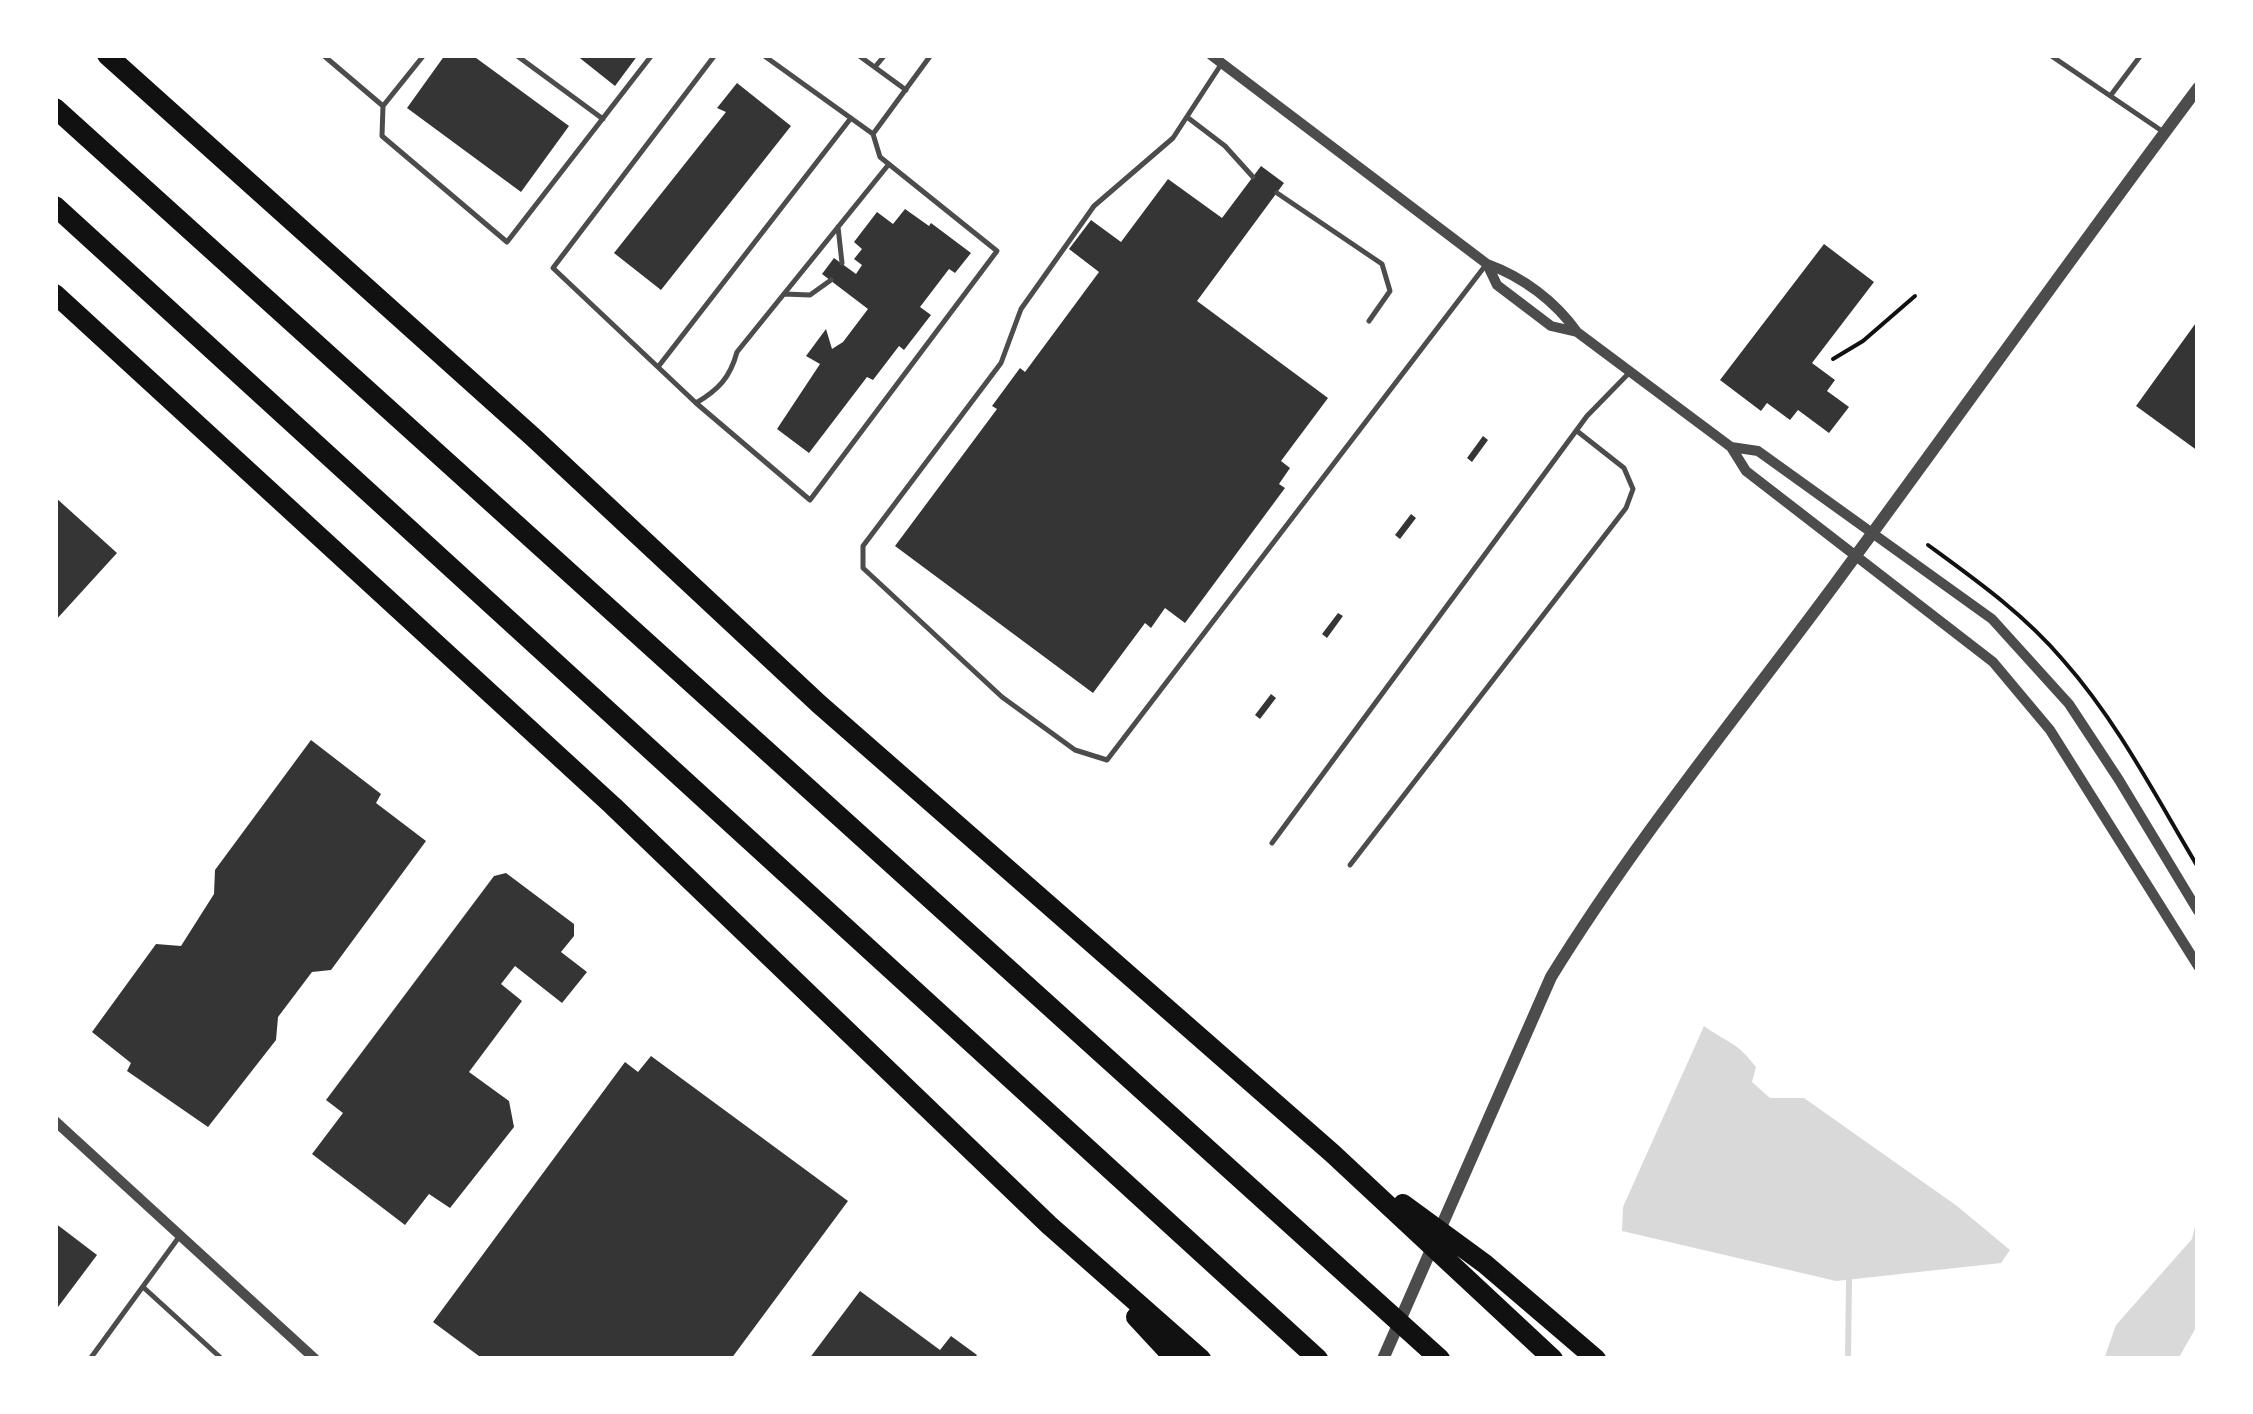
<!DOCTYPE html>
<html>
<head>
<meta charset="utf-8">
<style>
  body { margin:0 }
  #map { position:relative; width:2253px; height:1414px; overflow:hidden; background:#fff; font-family:"Titillium Web",sans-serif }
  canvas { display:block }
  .frame { position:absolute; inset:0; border:58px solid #fff; pointer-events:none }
</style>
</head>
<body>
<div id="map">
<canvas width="2253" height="1414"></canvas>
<div class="frame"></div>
</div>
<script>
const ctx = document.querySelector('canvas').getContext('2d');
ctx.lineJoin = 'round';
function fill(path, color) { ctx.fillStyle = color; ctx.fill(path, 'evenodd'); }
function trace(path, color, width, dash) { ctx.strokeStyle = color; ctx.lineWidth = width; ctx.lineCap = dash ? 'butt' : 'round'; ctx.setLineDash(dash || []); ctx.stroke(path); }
fill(new Path2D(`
  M 1704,1026 C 1729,1044 1736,1041 1756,1067 L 1752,1082 L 1770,1098 L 1804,1098 L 1957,1206 L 2010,1250 L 2001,1263 L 1836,1281 L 1622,1231 L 1623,1207 Z
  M 2198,1215 L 2198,1324 L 2178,1359 L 2104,1359 L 2116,1325 L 2192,1239 Z`), '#d9d9d9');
trace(new Path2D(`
  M 1848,1359 L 1849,1280`), '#d9d9d9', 6);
fill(new Path2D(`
  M 445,55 L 472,55 L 569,126 L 521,192 L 407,108 Z
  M 576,55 L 638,55 L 615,86 Z
  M 737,83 L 791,126 L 661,290 L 614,253 L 726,112 L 717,108 Z
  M 1261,166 L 1284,183 L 1197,301 L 1328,398 L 1281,461 L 1290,468 L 1279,484 L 1285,488 L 1185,623 L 1165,608 L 1151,628 L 1145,623 L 1093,693 L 895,546 L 997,409 L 992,406 L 1020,368 L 1025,372 L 1099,272 L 1069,249 L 1091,220 L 1121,242 L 1168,179 L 1222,218 Z
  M 905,209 L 929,226 L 931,223 L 971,253 L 955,273 L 949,269 L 920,307 L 931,315 L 904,350 L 899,346 L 873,380 L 867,377 L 809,453 L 777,429 L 820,364 L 806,356 L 826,329 L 832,349 L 843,342 L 868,309 L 822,274 L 834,258 L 856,274 L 862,265 L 854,259 L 862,249 L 854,242 L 877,212 L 893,224 Z
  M 1824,244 L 1874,282 L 1812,363 L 1835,380 L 1827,391 L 1849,407 L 1829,433 L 1798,410 L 1790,420 L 1767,403 L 1761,411 L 1720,380 Z
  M 2198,320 L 2198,451 L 2136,406 Z
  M 1483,436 L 1488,440 L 1472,462 L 1467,458 Z
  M 55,497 L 117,553 L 55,621 Z
  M 1411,514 L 1416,518 L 1400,539 L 1395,535 Z
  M 1338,613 L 1343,616 L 1327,638 L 1322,634 Z
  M 1271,694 L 1276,698 L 1260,719 L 1255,715 Z
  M 311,740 L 381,794 L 376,803 L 426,841 L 331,970 L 312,972 L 278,1017 L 276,1040 L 208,1127 L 127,1071 L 131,1063 L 92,1032 L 156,944 L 181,946 L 214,894 L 215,870 Z
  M 506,873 L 574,924 L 574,936 L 561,952 L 587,972 L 562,1003 L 515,966 L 501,984 L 522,1001 L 469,1072 L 509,1101 L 514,1127 L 450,1208 L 429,1194 L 405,1225 L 312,1154 L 343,1113 L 326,1100 L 494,876 Z
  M 651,1056 L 848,1201 L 731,1359 L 483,1359 L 433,1322 L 625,1062 L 638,1072 Z
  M 55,1223 L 97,1255 L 55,1311 Z
  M 860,1291 L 940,1350 L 951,1336 L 977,1355 L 974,1359 L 809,1359 Z`), '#353535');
trace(new Path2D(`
  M 1833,359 L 1863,341 L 1915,296
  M 1928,545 C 1976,580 2024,614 2063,660 C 2118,722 2156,797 2198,867`), '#111', 4);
trace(new Path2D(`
  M 323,55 L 383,106
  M 424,55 L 383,106 L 382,136 L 507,242 L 652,55
  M 516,55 L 603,119
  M 763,55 L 873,134 L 880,157 L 997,251 L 810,500 L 696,403 C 718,390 730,378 737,352 L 889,164
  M 858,55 L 906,90
  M 2050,55 L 2162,131
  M 1222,63 L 1173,138 L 1094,206 L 1021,309 L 1001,363 L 863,546 L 863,568 L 1002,697 L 1075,750 L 1107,760 L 1485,266
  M 875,67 L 885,55
  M 2111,95 L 2141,55
  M 1187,117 L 1225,146 L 1253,177
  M 873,134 L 931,55
  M 1277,193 L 1382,264 L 1390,291 L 1369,321
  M 838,227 L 842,263
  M 784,294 L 810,295 L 831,280
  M 658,367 L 851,118
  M 696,403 L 553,268 L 715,55
  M 1272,843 L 1587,416 L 1630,372
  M 1350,865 L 1626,508 L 1633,489 L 1624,468 L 1577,431
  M 143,1287 L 222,1359
  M 90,1359 L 179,1237`), '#4c4c4c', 5);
trace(new Path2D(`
  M 1211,55 L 1487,264 C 1523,277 1555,301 1577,332 L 1731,447 L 1746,471 L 1993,662 L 2050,730 L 2198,966
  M 1487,264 L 1497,285 L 1551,326 L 1577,332
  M 1731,447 L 1758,451 L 1992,619 L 2069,704 L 2119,780 L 2198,911
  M 55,1121 L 315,1359`), '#4c4c4c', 10);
trace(new Path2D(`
  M 1383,1359 L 1551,977 C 1636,839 1739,714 1835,584 C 1957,419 2075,252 2198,88`), '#4c4c4c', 12);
trace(new Path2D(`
  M 107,55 L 533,437 L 819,704 L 1332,1153 L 1553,1359
  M 55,108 L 1440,1359
  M 55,206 L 1318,1359
  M 55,294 L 613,806 L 1049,1225 L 1201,1359
  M 1403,1204 L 1485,1264 L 1596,1359
  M 1136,1317 L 1175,1359`), '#111', 20);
</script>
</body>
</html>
